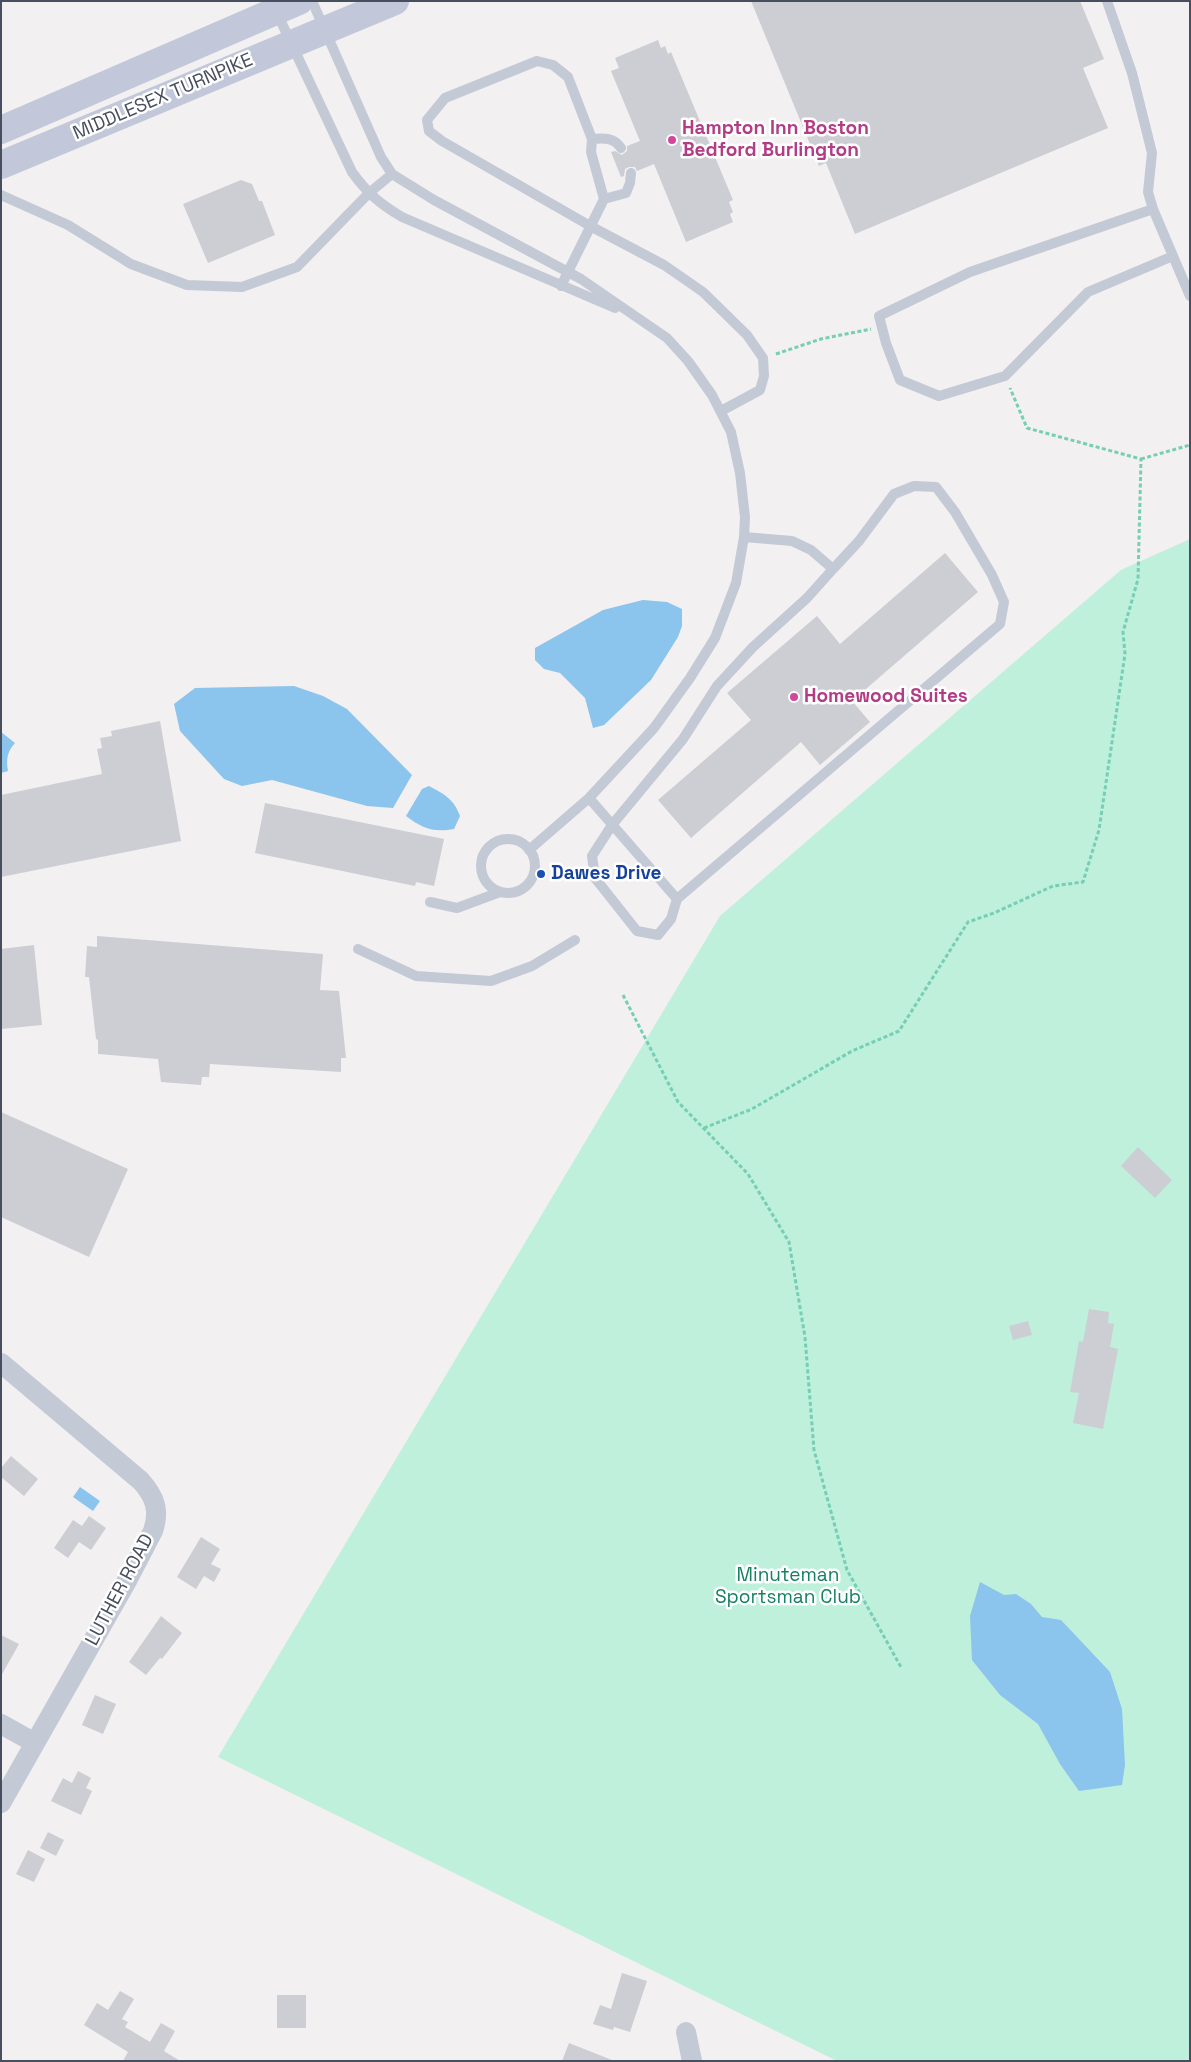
<!DOCTYPE html>
<html>
<head>
<meta charset="utf-8">
<style>
  body { margin:0 }
  #map { position:relative; width:1191px; height:2062px; overflow:hidden; background:#f2f0f0; font-family:"Space Grotesk",sans-serif }
  canvas { display:block }
  .frame { position:absolute; inset:0; border:2px solid #474e5d; pointer-events:none }
</style>
</head>
<body>
<div id="map">
<canvas width="1191" height="2062"></canvas>
<div class="frame"></div>
</div>
<script>
const ctx = document.querySelector('canvas').getContext('2d');
ctx.lineJoin = 'round';
function fill(path, color) { ctx.fillStyle = color; ctx.fill(path, 'evenodd'); }
function trace(path, color, width, dash) { ctx.strokeStyle = color; ctx.lineWidth = width; ctx.lineCap = dash ? 'butt' : 'round'; ctx.setLineDash(dash || []); ctx.stroke(path); }
function drawText(font, color, halo, rows, align = 'center') {
  ctx.font = font + ' "Space Grotesk",sans-serif'; ctx.lineWidth = 5; ctx.setLineDash([]); ctx.textBaseline = 'middle'; ctx.strokeStyle = halo; ctx.fillStyle = color; for (const [text, x, y, turn = 0] of rows) {
    ctx.save(); ctx.translate(x, y); ctx.rotate((+turn || 0) * Math.PI / 180); ctx.textAlign = isNaN(turn) ? turn : align; if (halo) ctx.strokeText(text, 0, 0); ctx.fillText(text, 0, 0); ctx.restore();
  }
}
fill(new Path2D(`
  M 1190,539 L 1190,2061 L 837,2061 L 218,1757 L 720,916 L 1121,570 Z`), '#bef0dc');
fill(new Path2D(`
  M 643,600 L 667,602 L 682,609 L 682,626 L 678,637 L 651,680 L 604,725 L 593,728 L 585,698 L 560,673 L 544,669 L 535,660 L 535,648 L 603,610 Z
  M 294,686 L 323,696 L 347,709 L 412,775 L 393,808 L 367,806 L 272,780 L 242,786 L 224,779 L 180,731 L 174,704 L 195,688 Z
  M 1,732 L 15,743 C 7,752 6,759 8,771 L 1,773 Z
  M 429,786 C 444,794 454,799 460,816 L 454,829 C 433,833 422,828 406,816 L 422,789 Z
  M 80,1487 L 100,1501 L 93,1511 L 73,1497 Z
  M 980,1582 L 1004,1595 L 1016,1594 L 1031,1604 L 1042,1617 L 1061,1620 L 1110,1672 L 1122,1709 L 1125,1765 L 1122,1785 L 1079,1791 L 1060,1764 L 1038,1724 L 1000,1695 L 972,1660 L 970,1616 Z`), '#8bc4ed');
fill(new Path2D(`
  M 751,1 L 1080,1 L 1104,59 L 1083,68 L 1108,128 L 855,234 L 826,163 L 819,166 Z
  M 658,40 L 661,48 L 665,46 L 668,54 L 671,52 L 733,200 L 729,202 L 733,212 L 730,214 L 733,222 L 686,242 L 654,164 L 637,171 L 635,167 L 629,167 L 625,169 L 624,176 L 621,177 L 611,152 L 615,151 L 622,155 L 627,151 L 627,146 L 640,141 L 611,71 L 619,68 L 615,58 Z
  M 241,180 L 252,184 L 259,201 L 262,201 L 275,235 L 208,263 L 183,204 Z
  M 945,553 L 978,592 L 852,701 L 870,722 L 820,765 L 801,742 L 691,838 L 658,800 L 751,720 L 727,693 L 817,616 L 840,644 Z
  M 160,721 L 181,841 L 1,877 L 1,795 L 102,774 L 97,749 L 102,748 L 100,738 L 112,736 L 111,731 Z
  M 265,803 L 444,839 L 434,886 L 416,882 L 415,886 L 255,853 Z
  M 97,936 L 323,954 L 320,990 L 339,991 L 346,1058 L 341,1058 L 341,1072 L 210,1064 L 209,1077 L 202,1077 L 201,1085 L 161,1082 L 158,1059 L 98,1054 L 98,1040 L 96,1039 L 89,977 L 85,977 L 87,946 L 97,947 Z
  M 34,945 L 42,1025 L 1,1029 L 1,949 Z
  M 1,1112 L 128,1169 L 89,1257 L 1,1217 Z
  M 1138,1147 L 1172,1180 L 1155,1198 L 1121,1166 Z
  M 1089,1309 L 1109,1312 L 1108,1323 L 1114,1324 L 1110,1347 L 1118,1349 L 1103,1429 L 1073,1423 L 1079,1393 L 1070,1392 L 1079,1341 L 1083,1342 Z
  M 1028,1321 L 1032,1335 L 1013,1340 L 1009,1326 Z
  M 11,1456 L 38,1479 L 24,1496 L 1,1477 L 1,1468 Z
  M 89,1516 L 106,1528 L 91,1550 L 79,1542 L 68,1558 L 54,1548 L 73,1520 L 82,1526 Z
  M 201,1537 L 220,1549 L 211,1564 L 221,1569 L 214,1582 L 204,1576 L 196,1589 L 177,1577 Z
  M 161,1616 L 182,1633 L 162,1659 L 160,1658 L 146,1675 L 129,1662 Z
  M 1,1635 L 19,1644 L 1,1676 Z
  M 95,1695 L 116,1704 L 103,1734 L 82,1725 Z
  M 78,1771 L 91,1778 L 86,1788 L 92,1791 L 81,1815 L 51,1801 L 63,1778 L 72,1783 Z
  M 48,1832 L 64,1840 L 56,1856 L 40,1848 Z
  M 28,1850 L 45,1859 L 34,1882 L 16,1874 Z
  M 622,1973 L 647,1981 L 630,2032 L 614,2027 L 613,2030 L 593,2024 L 600,2005 L 611,2009 Z
  M 120,1991 L 134,1999 L 122,2019 L 128,2022 L 125,2027 L 150,2042 L 161,2023 L 175,2031 L 164,2051 L 180,2061 L 123,2061 L 128,2052 L 84,2025 L 97,2003 L 108,2010 Z
  M 277,1995 L 306,1995 L 306,2028 L 277,2028 Z
  M 569,2043 L 612,2060 L 612,2061 L 562,2061 Z`), '#ccced4');
trace(new Path2D(`
  M 776,354 L 821,339 L 871,329
  M 1141,459 L 1190,445
  M 623,995 L 678,1102 L 748,1174 L 789,1242 L 805,1337 L 814,1450 L 847,1570 L 902,1669
  M 704,1128 L 752,1109 L 852,1051 L 899,1031 L 968,922 L 994,913 L 1053,886 L 1083,882 L 1099,830 L 1125,654 L 1123,632 L 1138,579 L 1141,459 L 1027,428 L 1010,388`), '#76ceb5', 3, [4, 2.5]);
trace(new Path2D(`
  M 312,1 L 381,157 L 392,174 L 434,200 L 581,279 L 667,338 L 688,361 L 712,395 L 731,432 L 740,473 L 745,517 L 744,537 L 736,583 L 715,638 L 690,678 L 654,728 L 589,798 L 529,850
  M 1107,1 L 1132,73 L 1152,153 L 1148,192 L 1153,209 L 1190,296
  M 276,11 L 352,172 C 367,193 380,204 402,217 L 615,308
  M 592,139 C 604,138 614,137 621,148
  M 1,195 L 68,225 L 131,264 L 187,285 L 242,287 L 297,267 L 369,193 L 392,174
  M 604,199 L 626,193 L 630,183 L 631,173
  M 1153,209 L 970,272 L 879,316 L 886,343 L 900,380 L 939,396 L 1005,376 L 1088,292 L 1173,256
  M 561,286 L 604,199 L 591,152 L 592,139 L 568,77 L 553,65 L 537,61 L 445,98 L 427,120 L 429,131 L 442,141 L 592,227 L 664,265 L 703,292 L 747,335 L 763,358 L 764,376 L 760,390 L 721,411
  M 589,798 L 677,899 L 671,919 L 658,935 L 637,931 L 595,878 L 592,856 L 612,825 L 683,739 L 717,686 L 753,647 L 807,598 L 833,569 L 811,550 L 792,541 L 744,537
  M481 866a27 27 0 1 1 54 0a27 27 0 1 1-54 0Z
  M 677,899 L 1000,624 L 1004,602 L 992,575 L 955,512 L 936,487 L 914,486 L 894,494 L 859,541 L 833,569
  M 430,902 L 457,908 L 500,892
  M 358,949 L 416,976 L 491,981 L 532,966 L 575,940`), '#c3c9d5', 10);
trace(new Path2D(`
  M 1,1363 L 141,1481 C 155,1497 160,1510 153,1531 L 128,1579 L 1,1803
  M 1,1724 L 35,1743
  M 686,2032 L 692,2061`), '#c3c9d5', 20);
trace(new Path2D(`
  M 1,130 L 299,1
  M 1,165 L 395,1`), '#c2c8d9', 28);
for (const [x, y, r, color] of [
  [672,140,5,"#d1479c"],
  [794,697,5,"#d1479c"],
  [541,874,5,"#1a4fb4"]
]) { const dot = new Path2D(); dot.arc(x, y, r, 0, 2 * Math.PI); ctx.fillStyle = color; ctx.fill(dot); trace(dot, '#fff', 2); }
drawText('19px', '#474e5d', '#fff', [
  ["MIDDLESEX TURNPIKE",163,97,-23],
  ["LUTHER ROAD",120,1590,-62]
]);
drawText('bold 19px', '#b23c85', '#fff', [
  ["Hampton Inn Boston",682,129],
  ["Bedford Burlington",682,151],
  ["Homewood Suites",804,697]
], 'left');
drawText('bold 19px', '#164399', '#fff', [
  ["Dawes Drive",551,874]
], 'left');
drawText('19px', '#178062', '#fff', [
  ["Minuteman",788,1576],
  ["Sportsman Club",788,1598]
]);
</script>
</body>
</html>
